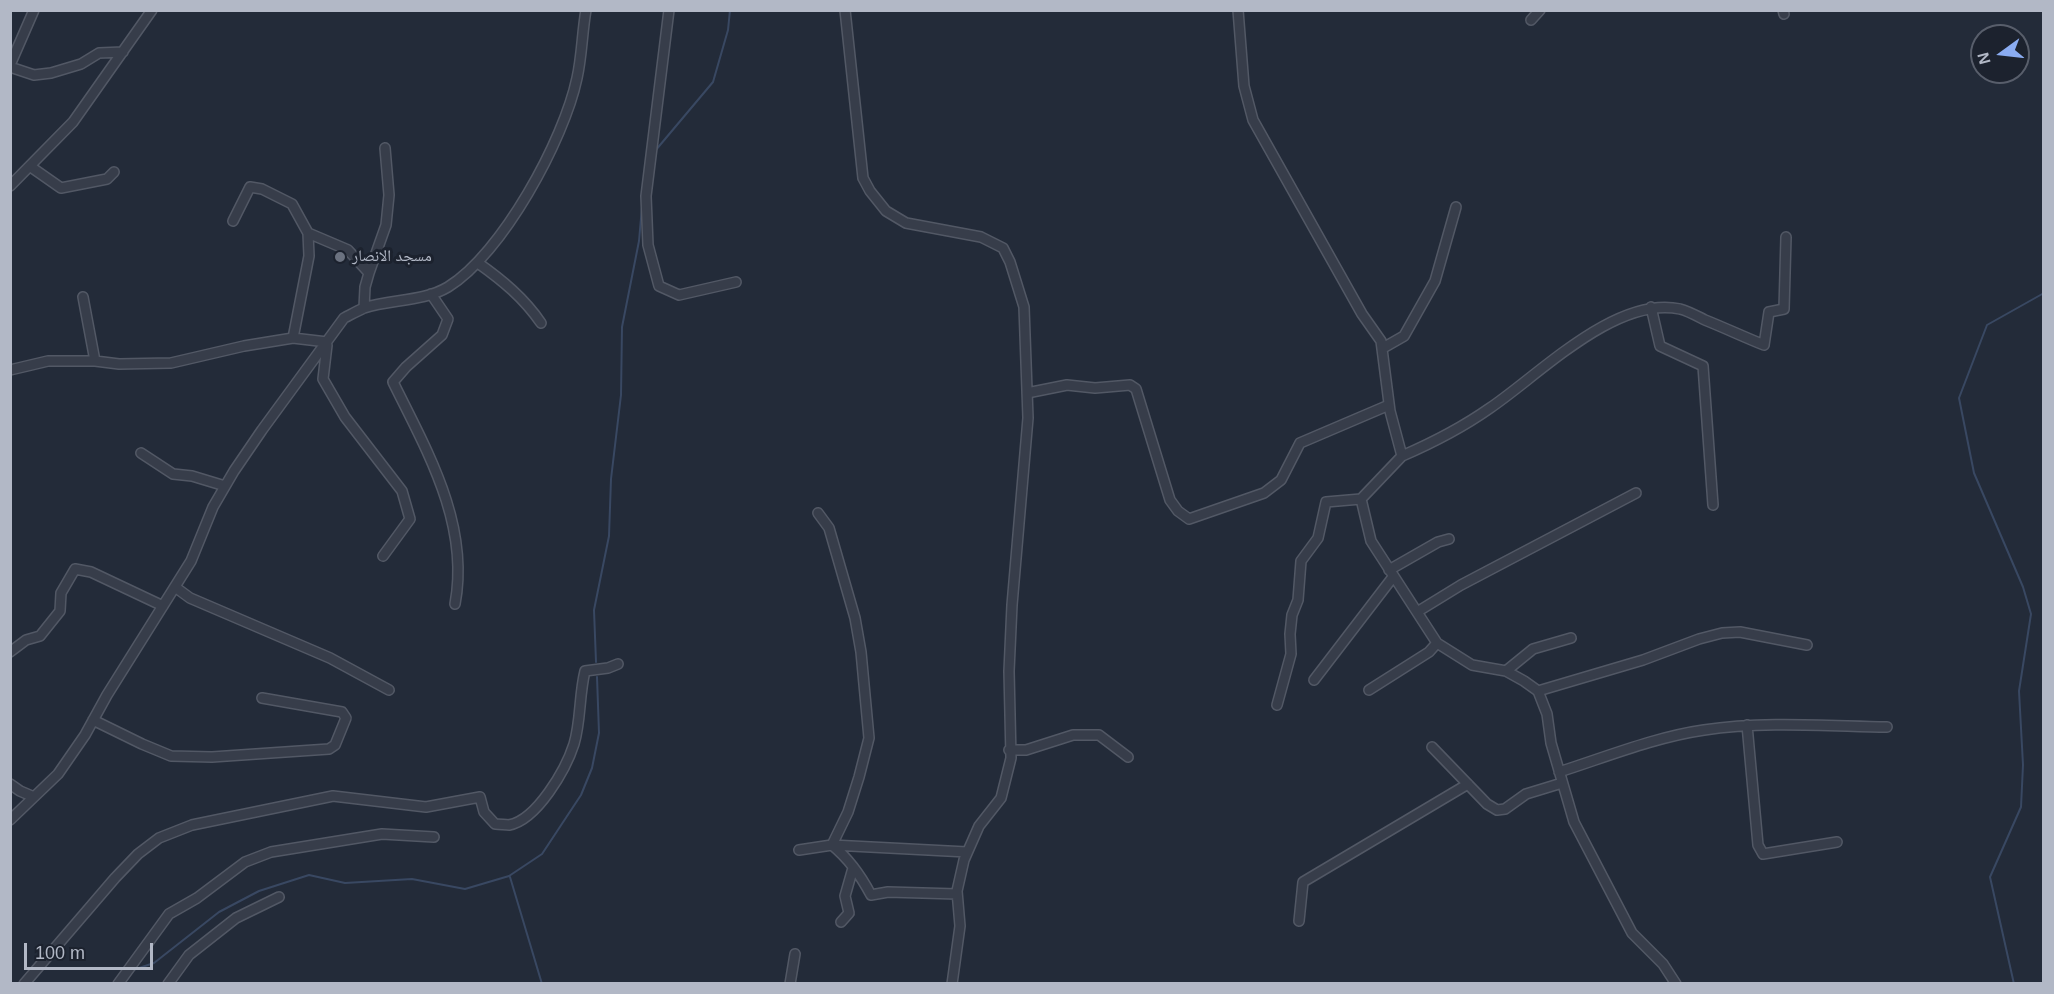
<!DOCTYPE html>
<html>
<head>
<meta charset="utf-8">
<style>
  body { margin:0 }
  #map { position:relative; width:2054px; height:994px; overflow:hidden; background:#232b39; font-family:Helvetica,sans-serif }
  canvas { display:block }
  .frame { position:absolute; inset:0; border:12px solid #b2b8c6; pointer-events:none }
  .north { position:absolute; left:1970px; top:24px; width:60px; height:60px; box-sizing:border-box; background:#1c222e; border:2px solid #585e6b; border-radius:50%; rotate:255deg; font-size:16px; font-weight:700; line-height:24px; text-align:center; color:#b2b8c6 }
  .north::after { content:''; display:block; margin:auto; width:21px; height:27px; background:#8aacf2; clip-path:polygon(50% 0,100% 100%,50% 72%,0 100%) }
  .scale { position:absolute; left:24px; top:943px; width:129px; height:27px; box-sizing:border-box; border:3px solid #b2b8c6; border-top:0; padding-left:8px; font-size:18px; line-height:21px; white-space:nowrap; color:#b2b8c6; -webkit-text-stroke:4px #1c222e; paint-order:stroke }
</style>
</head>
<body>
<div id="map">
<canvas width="2054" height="994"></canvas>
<div class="frame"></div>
<div class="north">N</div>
<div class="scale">100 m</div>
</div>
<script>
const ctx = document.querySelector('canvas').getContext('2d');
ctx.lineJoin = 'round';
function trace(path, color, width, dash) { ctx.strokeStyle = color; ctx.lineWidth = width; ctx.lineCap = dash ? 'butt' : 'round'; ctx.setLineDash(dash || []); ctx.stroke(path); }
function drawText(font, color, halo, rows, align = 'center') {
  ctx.font = font + ' Helvetica,"Noto Naskh Arabic",sans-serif'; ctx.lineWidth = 6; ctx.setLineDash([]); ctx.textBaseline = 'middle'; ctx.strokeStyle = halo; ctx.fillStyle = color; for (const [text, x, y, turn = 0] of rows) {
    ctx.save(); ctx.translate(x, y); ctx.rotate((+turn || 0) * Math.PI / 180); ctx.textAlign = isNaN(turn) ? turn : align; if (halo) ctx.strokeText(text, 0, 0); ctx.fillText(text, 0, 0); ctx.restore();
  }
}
trace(new Path2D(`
  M 655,151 L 713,82 L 728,30 L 730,10
  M 596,662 L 594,610 L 609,536 L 611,479 L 621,395 L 622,327 L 639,241 L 642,207
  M 510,877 L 542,984
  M 133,970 L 154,963 L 219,912 L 259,891 L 309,875 L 345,883 L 412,879 L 465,889 L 509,876 L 542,854 L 581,795 L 592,768 L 599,733 L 597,677
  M 2014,984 L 1990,877 L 2021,807 L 2023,765 L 2019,691 L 2031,614 L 2023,587 L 1974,473 L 1959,398 L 1987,325 L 2044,293`), '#394862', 2);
const minor = new Path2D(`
  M 669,10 L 646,196 L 648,245 L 659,286 L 679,295 L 736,282
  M 845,10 L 863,178 L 870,191 L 886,211 L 906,223 L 981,237 L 1003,248 L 1010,262 L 1024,307 L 1028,418 L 1012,605 L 1009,671 L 1011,758 L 1001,798 L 979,826 L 964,860 L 957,891 L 960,926 L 952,984
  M 1238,10 L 1244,86 L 1253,120 L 1362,314 L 1381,341 L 1390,411 L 1402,456 L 1361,499 L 1371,541 L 1437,643 L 1472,665 L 1506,671 L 1524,681 L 1538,691 L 1547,714 L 1551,743 L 1574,822 L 1632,933 L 1663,964 L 1676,984
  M 1783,10 L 1784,14
  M 1531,20 L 1540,10
  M 10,65 L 34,10
  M 10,67 L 34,75 L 51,73 L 81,64 L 99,53 L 123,52
  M 31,167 L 61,188 L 107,179 L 114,172
  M 10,186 L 73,122 L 152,10
  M 233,221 L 250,187 L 262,189 L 292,204 L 308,233 L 348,250 L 369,273
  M 478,263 C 502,280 524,298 541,323
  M 431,294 L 448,319 L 442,335 L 406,367 L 393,382 C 427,451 470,524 455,604
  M 83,297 L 95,361
  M 1651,307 L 1660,346 L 1703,366 L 1713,505
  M 364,308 L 365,287 L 369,273 L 386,225 L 389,195 L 385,148
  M 293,338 L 309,256 L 308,233
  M 327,345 L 323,379 L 345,417 L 402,491 L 410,519 L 383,556
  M 1383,348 L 1404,336 L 1435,281 L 1456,207
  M 10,370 L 48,361 L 95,361 L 119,364 L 171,363 L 244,346 L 293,338 L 327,342
  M 1027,393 L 1067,385 L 1095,388 L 1130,385 L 1136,389 L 1170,500 L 1178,511 L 1189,519 L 1264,493 L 1281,480 L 1300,443 L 1389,405
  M 141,453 L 173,474 L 192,476 L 225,486
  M 1402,456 C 1432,443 1463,427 1490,408 C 1539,375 1616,295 1680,309 C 1688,311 1697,316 1705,320 C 1725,328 1744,337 1764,345 L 1769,312 L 1784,309 L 1786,237
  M 818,513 L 829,528 L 855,618 L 861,652 L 869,738 L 859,777 L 848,812 L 832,845
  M 1389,570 L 1438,542 L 1449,539
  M 175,587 L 190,598 L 330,658 L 389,690
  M 1417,612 L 1461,585 L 1636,493
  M 10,652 L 26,640 L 40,636 L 60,611 L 61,593 L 75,569 L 91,572 L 163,606
  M 1506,671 L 1533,649 L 1571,638
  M 1314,680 L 1393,577
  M 1369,690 L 1429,652 L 1437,643
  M 1538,691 L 1643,660 L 1699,639 L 1722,633 L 1740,632 L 1807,645
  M 1277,705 L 1291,654 L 1290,634 L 1292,615 L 1298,600 L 1301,561 L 1318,538 L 1326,502 L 1361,499
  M 93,720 L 142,744 L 171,756 L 212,757 L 329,749 L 335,745 L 346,718 L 342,712 L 262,698
  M 1747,725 L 1758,845 L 1763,854 L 1837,842
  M 1432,747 L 1487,804 L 1497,810 L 1505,809 L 1526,794 L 1562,783
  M 1009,750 L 1026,750 L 1073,735 L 1099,735 L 1128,757
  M 1559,772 C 1606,757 1655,737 1704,730 C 1764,721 1827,726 1887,727
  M 10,784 L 20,791 L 34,797
  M 10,820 L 58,774 L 85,735 L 107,695 L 191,561 L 213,507 L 234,471 L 262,430 L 344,318 C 350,315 357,311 364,308 C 391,299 423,302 448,287 C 502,254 564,140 577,78 C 582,56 582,33 586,10
  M 832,845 C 848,858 861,876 871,895 L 888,892 L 957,894
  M 799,850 L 832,845 L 967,852
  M 1299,921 L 1303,882 L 1468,784
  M 841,922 L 849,913 L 845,896 L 853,868
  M 24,984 L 115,878 L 138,854 L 159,838 L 192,825 L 333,796 L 426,807 L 480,797 L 484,812 L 495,824 C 500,824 505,825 509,825 C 537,820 566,769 574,744 C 581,721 579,695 585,671 L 608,668 L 618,664
  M 118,984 L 169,914 L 197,898 L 245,862 L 271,852 L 382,834 L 434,837
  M 168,984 L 189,955 L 236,918 L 279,897
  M 790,984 L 795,954`);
trace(minor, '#525865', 12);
trace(minor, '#373d4a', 9);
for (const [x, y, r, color] of [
  [340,257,6,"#6b7280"]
]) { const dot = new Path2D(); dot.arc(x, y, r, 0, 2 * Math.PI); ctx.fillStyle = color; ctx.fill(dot); trace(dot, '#1c222e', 2); }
drawText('16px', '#b2b8c6', '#1c222e', [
  ["مسجد الانصار",352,257]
], 'left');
</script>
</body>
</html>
